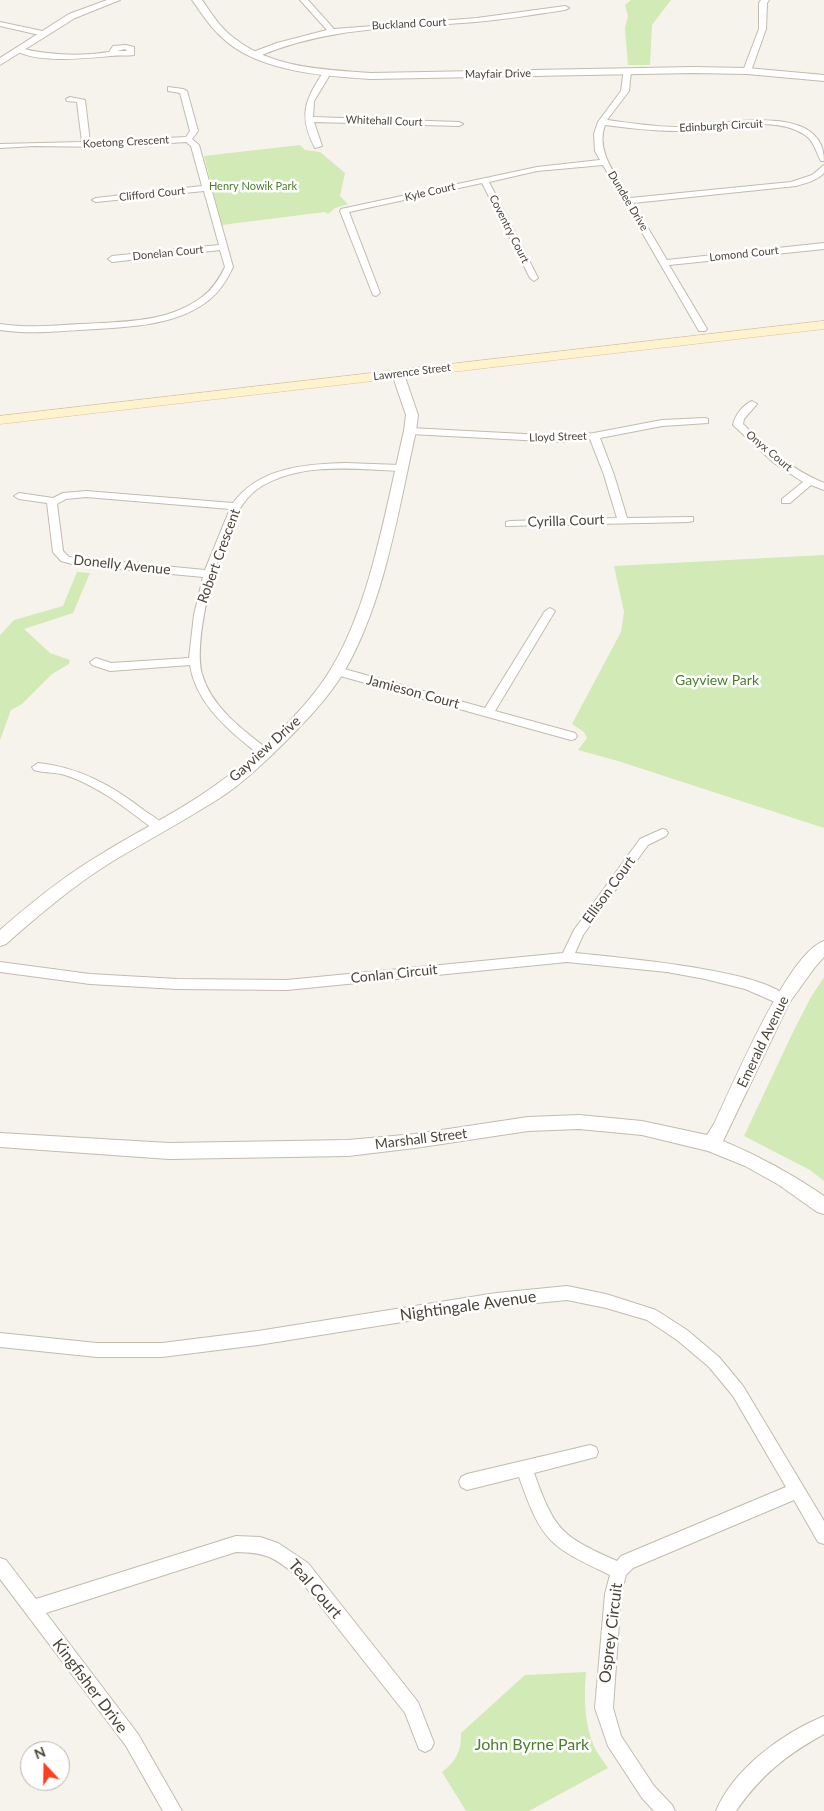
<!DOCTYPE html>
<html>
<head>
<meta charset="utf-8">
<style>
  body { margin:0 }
  #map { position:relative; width:824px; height:1811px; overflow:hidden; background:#f6f3ec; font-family:Lato,sans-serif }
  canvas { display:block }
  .north { position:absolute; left:20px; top:1741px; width:50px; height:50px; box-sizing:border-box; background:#fff; border:1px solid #b7b4b0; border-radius:50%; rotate:339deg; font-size:14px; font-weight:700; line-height:20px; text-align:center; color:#4b4439 }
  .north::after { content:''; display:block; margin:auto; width:18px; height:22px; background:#fc3f1d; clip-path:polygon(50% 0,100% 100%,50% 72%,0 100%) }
</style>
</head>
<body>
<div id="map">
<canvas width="824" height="1811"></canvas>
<div class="north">N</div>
</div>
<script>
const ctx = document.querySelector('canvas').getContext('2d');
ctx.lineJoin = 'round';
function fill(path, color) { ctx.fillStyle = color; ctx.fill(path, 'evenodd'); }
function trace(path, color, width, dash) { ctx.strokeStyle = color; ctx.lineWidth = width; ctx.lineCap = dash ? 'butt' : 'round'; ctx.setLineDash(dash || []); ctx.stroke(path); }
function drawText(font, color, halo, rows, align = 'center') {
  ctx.font = font + ' Lato,sans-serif'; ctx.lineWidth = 5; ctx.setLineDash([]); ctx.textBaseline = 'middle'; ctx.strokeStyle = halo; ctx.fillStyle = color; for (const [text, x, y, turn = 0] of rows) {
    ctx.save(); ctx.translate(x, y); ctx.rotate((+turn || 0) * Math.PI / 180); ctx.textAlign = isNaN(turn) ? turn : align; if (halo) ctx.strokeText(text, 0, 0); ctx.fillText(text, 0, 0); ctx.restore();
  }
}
fill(new Path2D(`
  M 631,0 L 671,0 L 652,25 L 650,65 L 628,65 L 625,28 L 628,16 L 625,5 Z
  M 300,145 L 305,150 L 320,152 L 345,173 L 340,196 L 348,204 L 335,208 L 328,214 L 325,212 L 222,225 L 204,156 Z
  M 824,555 L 824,828 L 618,761 L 578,750 L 587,738 L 584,732 L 572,724 L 621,632 L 624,612 L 614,566 Z
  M 77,572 L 90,573 L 73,613 L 24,629 L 50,653 L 70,660 L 69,664 L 52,674 L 22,704 L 11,710 L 0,740 L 0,635 L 14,620 L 63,606 Z
  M 824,977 L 824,1181 L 810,1170 L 744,1136 L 794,1030 L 811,997 Z
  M 586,1672 C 584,1696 584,1725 595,1748 C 598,1755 604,1761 608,1768 L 529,1811 L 466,1811 L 442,1772 C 456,1762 462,1749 461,1733 L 525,1675 Z`), '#d2eab5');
const minor = new Path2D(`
  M 300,0 L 308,0 L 334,29 L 477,18 L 565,6 L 569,8 L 565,10 C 531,15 497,21 462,23 C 388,29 329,27 259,56 L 253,56 L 253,52 L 277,43 L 327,30 Z
  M 761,0 L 769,0 L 767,3 L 766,29 L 751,71 L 747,73 L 743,71 L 759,29 L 759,3 Z
  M 0,22 L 47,32 L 48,34 L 44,36 L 0,26 Z
  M 126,45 L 134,47 L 134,55 C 125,56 119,55 111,56 C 87,58 36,64 15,50 L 19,48 C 49,55 78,57 109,52 L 113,46 ZM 125,49 L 127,51 L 117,51 Z
  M 624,69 L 631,71 L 629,91 L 607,120 C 631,123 655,127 679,127 C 717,126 824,99 824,161 L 821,161 C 816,152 814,141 805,135 C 772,113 715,131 677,131 C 653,131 629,128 605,125 C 595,152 617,176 630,198 L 791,182 L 812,175 L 824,165 L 824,173 C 816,181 806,183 796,186 L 633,203 L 667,260 L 824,243 L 824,249 L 669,265 L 707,329 L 705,331 L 699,331 L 603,165 L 537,171 L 489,182 L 538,278 L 534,281 L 530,278 L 482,183 L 349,212 L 380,293 L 376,296 L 373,295 L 340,211 L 341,209 L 537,167 L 600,160 L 595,151 L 594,134 L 598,122 L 621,91 Z
  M 324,71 L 331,73 L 314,101 L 313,117 L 459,122 L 463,124 L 459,126 L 314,122 L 322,146 L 315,148 C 298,115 305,100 324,71 Z
  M 168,87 L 183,89 L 187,91 L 198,131 L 192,139 L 199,145 L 233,267 C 227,280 220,291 209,300 C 174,328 121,327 80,330 C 53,332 27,334 0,330 L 0,324 C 27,328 53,326 80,324 C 120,322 168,323 202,297 C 213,289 219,279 225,267 L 220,250 L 112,262 L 108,259 L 112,256 L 219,245 L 204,191 L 96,202 L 92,200 L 96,198 L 202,186 L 191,146 L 186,142 L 104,147 L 35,146 L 0,148 L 0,144 L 82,142 L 77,102 L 67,101 L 66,99 L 70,97 L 85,100 L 90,142 L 186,137 L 190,131 L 180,93 L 168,91 Z
  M 752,401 L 757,404 L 744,419 L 743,424 C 767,448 792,470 824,483 L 824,490 L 811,485 L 790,503 L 782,503 L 782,499 L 803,482 L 774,463 L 733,425 C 735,415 743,405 752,401 Z
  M 705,418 L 708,419 L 708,423 L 662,426 L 600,438 L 614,475 L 627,518 L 693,517 L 693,521 L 689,522 L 506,526 L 506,522 L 510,521 L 617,518 L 604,475 L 590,439 L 562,442 L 410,434 L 405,431 L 410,428 L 562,436 L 594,433 L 662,420 Z
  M 346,463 L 400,465 L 405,468 L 400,471 C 355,469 303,462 262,486 C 255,490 248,497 243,504 C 220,535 192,637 202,674 C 211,707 244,731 269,750 L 271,753 L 265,757 C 258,755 252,749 246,744 C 221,724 195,698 190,665 L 110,671 L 92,665 L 90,662 L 96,658 L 111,663 L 189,658 L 194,615 L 203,577 L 76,565 L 61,561 L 53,552 L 47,503 L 19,499 L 14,496 L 19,493 L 53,498 L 63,493 L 86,491 L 233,503 C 259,467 307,464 346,463 ZM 86,497 L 230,509 L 205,570 L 69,557 L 63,551 L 57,504 L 66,499 Z
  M 550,608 L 555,611 L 495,711 L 575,733 L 577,736 L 575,739 L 571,740 L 333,674 L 331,671 L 337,667 L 485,708 L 545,611 Z
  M 38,763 C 79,767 113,786 145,811 C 152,816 162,821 166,828 L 160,832 L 156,831 C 128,810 99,786 65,775 C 55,772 44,773 34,770 L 32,767 Z
  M 662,829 L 666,830 L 668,833 L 666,836 L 648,845 L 583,935 L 575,953 C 611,957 773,970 789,1000 L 787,1004 L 782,1005 L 745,989 L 705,979 L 667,972 L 567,962 L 287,990 L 177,989 L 90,984 L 0,972 L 0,962 L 90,974 L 177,979 L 287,980 L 563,953 L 574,930 L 640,839 Z
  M 567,1286 L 606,1294 L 656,1310 L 687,1330 L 719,1357 L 743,1386 L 824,1521 L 824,1544 L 818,1542 L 794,1500 L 633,1568 L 626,1575 L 621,1594 L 613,1708 L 621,1736 L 654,1786 L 672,1805 L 675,1811 L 654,1811 L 642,1798 L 608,1746 L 595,1708 L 605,1594 L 610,1575 C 549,1546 542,1542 519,1477 L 467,1490 L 461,1487 L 459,1482 L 461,1477 L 467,1474 L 590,1445 L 596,1447 L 598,1452 L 596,1457 L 534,1473 C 555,1531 561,1536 617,1561 L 621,1556 L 786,1487 L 733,1396 L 709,1367 L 677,1340 L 647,1320 L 606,1308 L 567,1300 L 496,1307 L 258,1345 L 162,1357 L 97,1357 L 0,1347 L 0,1333 L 97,1343 L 162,1343 L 258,1331 L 496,1293 Z
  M 236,1536 L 260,1537 L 278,1543 L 308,1563 L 418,1702 L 434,1743 L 431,1749 L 425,1752 L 419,1749 L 405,1713 L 296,1575 C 272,1556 267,1553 236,1552 L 46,1613 L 138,1734 L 182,1811 L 163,1811 L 126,1746 L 0,1579 L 0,1558 L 6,1560 L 36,1599 Z
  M 824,1716 L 824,1734 C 786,1755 761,1775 736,1811 L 716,1811 C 734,1768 783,1733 824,1716 Z`);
const tertiary = new Path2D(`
  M 107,0 L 120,0 L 75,18 L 0,65 L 0,58 L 69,14 Z
  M 192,0 L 202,0 C 212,14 220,28 234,38 C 271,68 326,70 371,73 L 694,67 L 747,68 L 824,75 L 824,81 L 747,74 L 694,73 L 371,79 C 326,76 263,72 227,42 C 212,30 203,15 192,0 Z
  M 398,370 L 404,374 L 418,415 L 416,431 C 398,511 385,601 344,672 C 328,698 307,720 286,741 C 266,761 244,782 220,798 C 185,820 148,840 113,861 C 74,885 40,914 6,944 L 0,946 L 0,930 C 32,902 65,875 103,853 C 138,831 176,813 210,789 C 251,761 305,712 331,669 C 371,603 386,507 404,431 L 406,415 L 392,374 Z
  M 824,941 L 824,957 L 815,967 L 789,1003 L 723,1141 C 759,1156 792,1174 824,1196 L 824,1214 L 817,1212 L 779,1185 L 745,1166 L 708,1151 L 642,1135 L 579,1129 L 528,1131 L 415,1148 L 348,1156 L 169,1159 L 0,1147 L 0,1133 L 169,1143 L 348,1140 L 415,1134 L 528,1117 L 579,1115 L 642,1121 L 707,1135 L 714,1124 C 732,1087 788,952 824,941 Z`);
const secondary = new Path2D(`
  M 824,321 L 824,329 L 0,424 L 0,416 Z`);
trace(minor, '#c2bbae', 2);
trace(tertiary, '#c2bbae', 2);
trace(secondary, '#d6c79b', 1);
fill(minor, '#fff');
fill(tertiary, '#fff');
fill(secondary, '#fff3cd');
drawText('11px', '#4b4439', '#fff', [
  ["Buckland Court",409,24,-3],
  ["Mayfair Drive",498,74,-1],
  ["Whitehall Court",384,121,2],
  ["Edinburgh Circuit",721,126,-3],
  ["Koetong Crescent",126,142,-3],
  ["Kyle Court",430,192,-13],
  ["Clifford Court",152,194,-6],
  ["Dundee Drive",628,201,59],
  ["Coventry Court",509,229,63],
  ["Donelan Court",168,253,-6],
  ["Lomond Court",744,254,-6],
  ["Lawrence Street",412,372,-7],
  ["Lloyd Street",558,437,-2],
  ["Onyx Court",769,451,40]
]);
drawText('11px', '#4a7f2a', '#fff', [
  ["Henry Nowik Park",253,186]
]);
drawText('14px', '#4b4439', '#fff', [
  ["Cyrilla Court",566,521,-2],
  ["Robert Crescent",219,556,-70],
  ["Donelly Avenue",122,565,6],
  ["Jamieson Court",413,692,15],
  ["Gayview Drive",265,749,-42],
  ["Ellison Court",609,890,-54],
  ["Conlan Circuit",394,974,-6],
  ["Emerald Avenue",763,1042,-64],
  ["Marshall Street",421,1139,-7]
]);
drawText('14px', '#4a7f2a', '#fff', [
  ["Gayview Park",717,680]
]);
drawText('16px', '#4b4439', '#fff', [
  ["Nightingale Avenue",468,1306,-8],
  ["Teal Court",315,1589,49],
  ["Osprey Circuit",611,1633,-83],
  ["Kingfisher Drive",90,1686,53]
]);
drawText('16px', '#4a7f2a', '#fff', [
  ["John Byrne Park",532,1745]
]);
</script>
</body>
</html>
